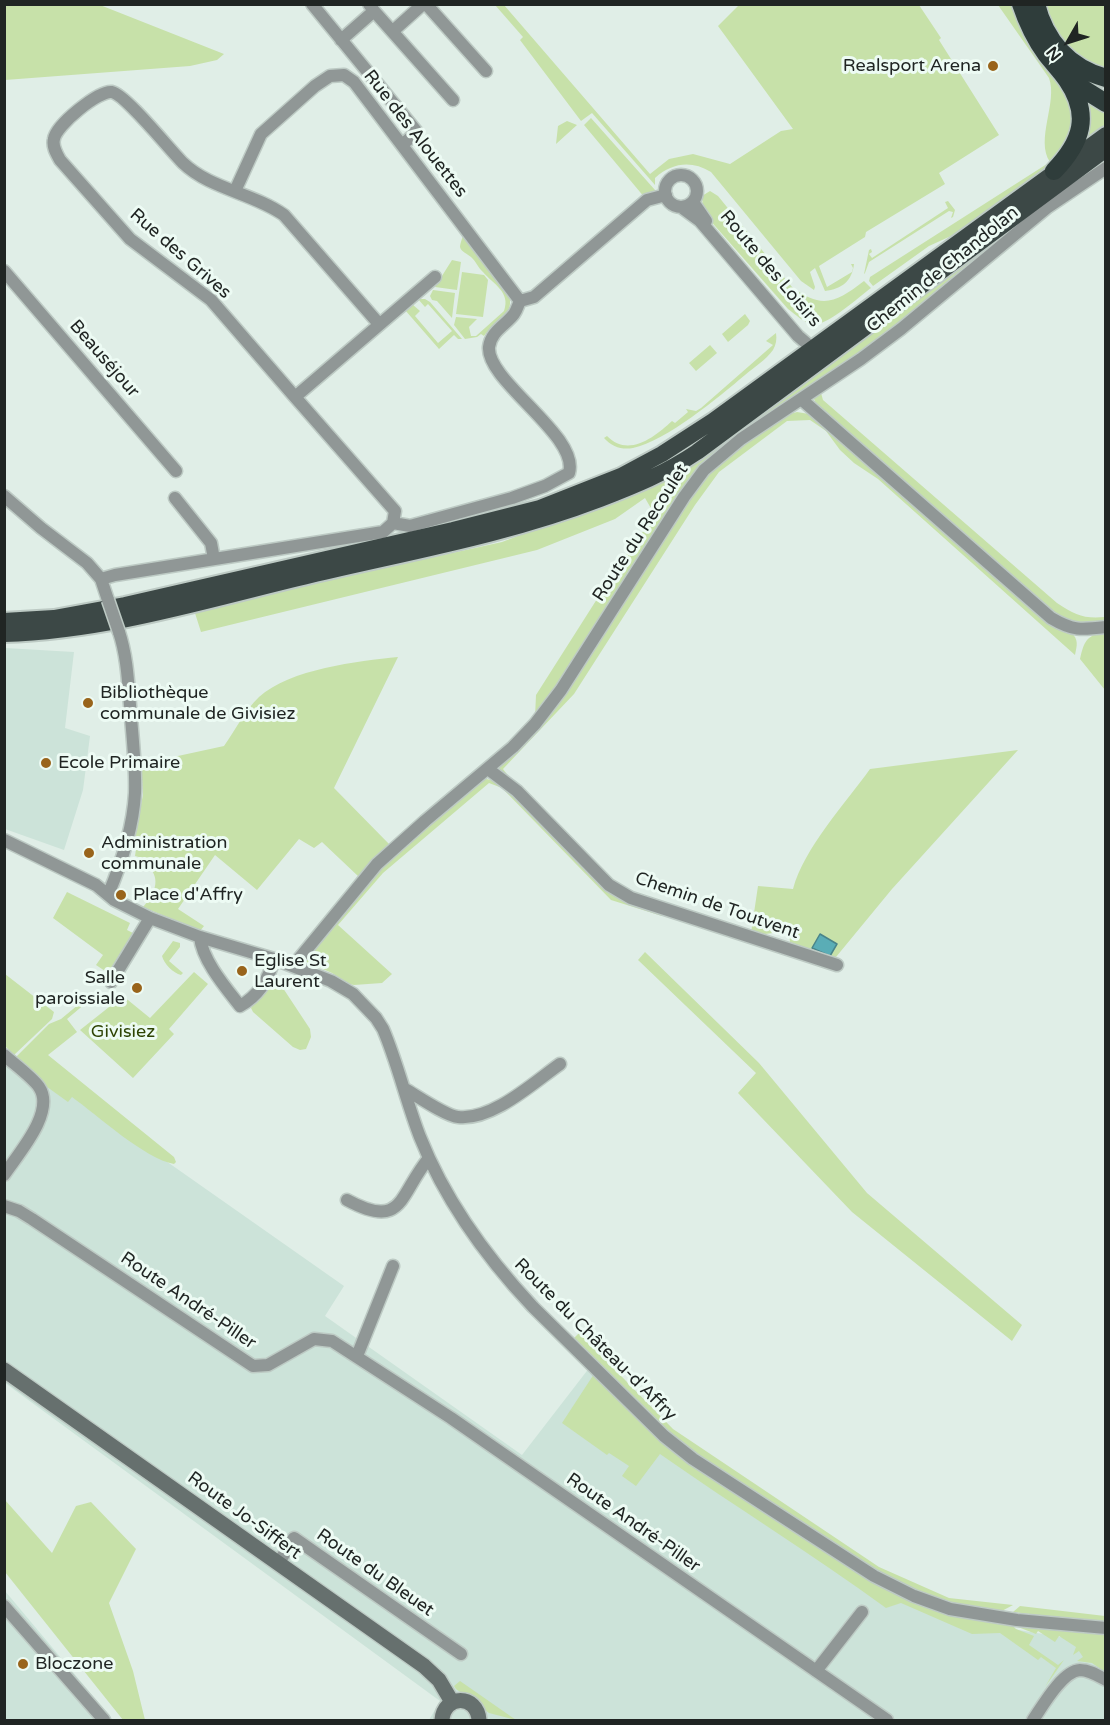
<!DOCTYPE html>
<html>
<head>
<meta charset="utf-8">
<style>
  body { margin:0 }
  #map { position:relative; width:1110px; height:1725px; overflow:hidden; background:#e0eee7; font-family:"Varela Round",sans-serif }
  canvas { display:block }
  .frame { position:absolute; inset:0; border:6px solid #202523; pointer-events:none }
  .north { position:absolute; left:1038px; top:12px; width:60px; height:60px; -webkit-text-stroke:4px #edfbf4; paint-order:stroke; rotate:231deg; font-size:16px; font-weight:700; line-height:24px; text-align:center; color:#202523 }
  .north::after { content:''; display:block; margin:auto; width:21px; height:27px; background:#202523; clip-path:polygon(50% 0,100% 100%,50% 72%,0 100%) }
</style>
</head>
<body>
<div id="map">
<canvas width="1110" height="1725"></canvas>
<div class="frame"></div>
<div class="north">N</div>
</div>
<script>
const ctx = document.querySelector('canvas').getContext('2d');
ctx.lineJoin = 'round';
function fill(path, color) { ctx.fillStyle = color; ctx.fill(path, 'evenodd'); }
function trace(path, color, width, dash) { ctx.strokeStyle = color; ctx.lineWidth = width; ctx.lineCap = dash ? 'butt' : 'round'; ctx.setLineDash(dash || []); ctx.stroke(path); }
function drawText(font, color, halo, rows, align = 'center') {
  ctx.font = font + ' "Varela Round",sans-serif'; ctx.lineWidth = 6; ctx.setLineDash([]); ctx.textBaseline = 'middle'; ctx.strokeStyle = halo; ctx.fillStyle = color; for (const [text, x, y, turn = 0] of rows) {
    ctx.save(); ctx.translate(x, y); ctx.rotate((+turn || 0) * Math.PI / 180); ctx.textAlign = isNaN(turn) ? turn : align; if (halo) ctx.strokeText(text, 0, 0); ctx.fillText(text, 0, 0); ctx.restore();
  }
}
fill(new Path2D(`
  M 5,648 L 74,652 L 65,728 L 90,736 L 83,790 L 64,850 L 5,829 Z
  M 5,1048 L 344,1286 L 325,1316 L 522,1455 L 593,1363 L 661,1440 L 944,1618 L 1105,1644 L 1105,1720 L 429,1720 L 440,1701 L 5,1383 Z
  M 5,1591 L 113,1720 L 5,1720 Z`), '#cce3d9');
fill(new Path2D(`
  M 5,4 L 100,5 L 224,54 L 217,60 L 190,66 L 5,80 Z
  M 495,5 L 504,5 L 650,174 L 669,159 L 693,154 L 730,164 L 781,131 L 793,129 L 718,26 L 739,5 L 919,5 L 941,38 L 939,40 L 999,135 L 939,173 L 945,184 L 866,232 L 865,237 L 819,266 L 827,287 L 852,272 L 853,268 L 851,264 L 854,264 C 852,281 842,289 825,291 L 815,268 L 810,272 L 815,287 L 814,290 L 801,281 L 711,172 C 691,160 672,163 655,178 L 655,185 L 592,113 L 581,121 L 520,40 L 523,37 Z
  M 998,5 L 1017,5 L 1065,88 L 1078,122 L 1056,162 L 962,231 L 929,246 L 873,286 L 869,281 L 870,277 L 1050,162 C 1035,140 1058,102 1049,78 Z
  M 1044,5 L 1105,5 L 1105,70 C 1066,50 1060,47 1044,5 Z
  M 1083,96 L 1105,108 L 1105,127 L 1081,145 Z
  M 591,118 L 655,190 L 655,194 L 645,198 L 584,125 Z
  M 567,121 L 577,125 L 556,144 L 558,126 Z
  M 1105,156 L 1105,165 L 929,304 L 801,395 L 683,492 L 535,717 L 536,695 L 632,544 L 656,517 L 645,498 L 615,519 L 537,550 L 201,632 L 194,610 L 502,542 L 672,477 L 728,439 Z
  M 710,191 L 718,196 L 792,287 C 822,310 837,302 864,281 L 871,288 C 859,297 827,326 814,324 C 804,323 796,315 788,309 L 708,218 L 703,209 L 702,196 Z
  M 948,201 L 955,210 L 953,217 L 951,218 L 953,212 L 949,211 L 869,262 L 865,273 L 864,274 L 869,250 L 871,249 L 872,252 L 869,254 L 872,258 L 948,208 L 945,202 Z
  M 464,233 L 508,293 C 517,314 495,321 484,336 L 481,334 L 477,337 L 465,339 L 454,325 L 456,317 L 477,319 L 469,327 L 471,336 L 476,336 L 504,311 C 511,292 493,284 483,272 C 478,268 476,261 471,257 C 468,254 461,252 460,247 C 460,244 463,236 464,233 Z
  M 452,260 L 461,262 L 457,290 L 435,287 Z
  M 462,272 L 484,275 L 488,280 L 483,317 L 456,314 Z
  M 433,290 L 455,293 L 452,318 L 437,301 L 432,300 L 430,296 Z
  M 418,299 L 425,299 L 430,302 L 462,339 L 458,339 L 454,335 L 439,349 L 405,310 L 412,304 L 420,311 L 415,316 L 438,343 L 452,331 L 428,304 L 425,307 Z
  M 745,314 L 750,321 L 748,325 L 728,342 L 722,334 Z
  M 776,333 C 777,339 776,345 773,350 C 766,360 754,367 745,375 C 719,397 666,441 633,448 C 622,450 612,447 604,438 L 607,436 C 628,458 655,437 672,421 L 675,423 L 688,412 L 686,409 L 696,411 L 701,408 L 773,345 L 766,341 Z
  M 710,345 L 717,353 L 696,371 L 689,363 Z
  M 862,361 L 821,393 L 823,400 L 1057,603 C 1075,615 1084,619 1105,617 L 1105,624 C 1084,626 1069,623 1051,611 L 817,406 L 814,399 L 815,395 Z
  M 797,412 L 809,414 L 820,421 L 1071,632 C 1079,640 1077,645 1075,655 L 878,479 L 854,463 L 840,450 L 826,431 L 810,420 L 787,421 L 719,472 L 695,505 L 574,694 L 503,769 L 519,790 L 497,770 L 499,765 L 515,751 L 688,499 C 694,490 701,481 708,473 C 728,453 770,419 797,412 Z
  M 1105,632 L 1105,690 L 1080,659 C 1084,642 1086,635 1105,632 Z
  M 398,657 L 334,788 L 390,845 L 359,877 L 322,842 L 314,848 L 299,839 L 257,890 L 215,855 L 178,909 L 204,926 L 200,931 L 143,907 C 156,892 162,877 145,863 L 146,859 L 135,856 L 136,849 L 132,848 L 143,795 L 141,764 L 224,746 C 235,731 245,710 259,697 C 290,669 358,661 398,657 Z
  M 1018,750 L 892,889 L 836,957 L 831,958 L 790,942 L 789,931 L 757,935 L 751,933 L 758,886 L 793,889 C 804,848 845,804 870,769 Z
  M 487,779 L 501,783 L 606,886 L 663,912 L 662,916 L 611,900 L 502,788 L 489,783 L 383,873 L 338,925 L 392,974 L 382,983 L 354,985 L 349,984 L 332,973 L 306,962 L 304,958 L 306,954 L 395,853 L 480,781 Z
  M 67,892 L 130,923 L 127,930 L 133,933 L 108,973 L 96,965 L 103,955 L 53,918 Z
  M 173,941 L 180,943 L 180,947 L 169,961 L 183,973 L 181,975 C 173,973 164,964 162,956 Z
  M 645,952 L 759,1063 L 867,1193 L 1022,1325 L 1012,1341 L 852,1212 L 738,1093 L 756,1073 L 638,960 Z
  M 194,972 L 208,984 L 169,1029 L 174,1034 L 133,1078 L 80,1030 L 123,996 L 150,1018 Z
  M 5,974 L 54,1012 L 52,1019 L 14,1055 L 5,1046 Z
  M 272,976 L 275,976 L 310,1029 L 311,1037 L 306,1049 L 300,1050 L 293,1047 L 253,1012 L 251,1008 Z
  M 90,995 L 92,998 L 67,1019 L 77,1032 L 48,1055 L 174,1157 L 176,1162 L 174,1164 C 145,1159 97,1115 72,1097 L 68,1102 L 43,1084 L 20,1063 L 21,1061 L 16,1057 L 49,1024 L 61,1019 Z
  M 579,1333 L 673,1429 L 879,1567 L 949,1598 L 1013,1605 L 1000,1612 L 954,1605 L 916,1591 L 877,1571 L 694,1452 L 670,1435 L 572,1340 Z
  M 594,1374 L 691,1462 L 950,1613 L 978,1620 L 1010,1623 L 1016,1629 L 1034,1636 L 1029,1645 L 1058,1665 L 1064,1660 L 1045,1687 L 1056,1668 L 1041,1657 L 1038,1660 L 1000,1633 L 972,1634 L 901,1603 L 886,1608 C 812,1554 734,1506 660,1454 L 636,1486 L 622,1476 L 629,1466 L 609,1453 L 607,1455 L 562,1423 Z
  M 5,1500 L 52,1553 L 76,1506 L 91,1502 L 136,1549 L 109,1603 L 133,1671 L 145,1720 L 123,1720 L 5,1572 Z
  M 1020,1606 L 1105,1616 L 1105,1623 L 1013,1612 Z
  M 1018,1627 L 1105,1633 L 1105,1672 L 1092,1663 L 1077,1661 L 1083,1657 L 1079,1651 L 1073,1655 L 1076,1647 L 1059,1636 L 1055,1642 L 1038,1631 L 1036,1634 Z
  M 460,1681 L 516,1720 L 489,1713 L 456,1689 L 454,1686 Z`), '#c7e1a9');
const water = new Path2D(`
  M 820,934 L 837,944 L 830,956 L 812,948 Z`);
fill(water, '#5aadb6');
trace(water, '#49848a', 1.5);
const minor = new Path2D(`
  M 312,4 L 417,132 L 402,145
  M 426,4 L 486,71
  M 374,11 L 453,100
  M 393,31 L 423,4
  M 341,40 L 374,11 L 369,4
  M665 191a16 16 0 1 1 32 0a16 16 0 1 1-32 0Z
  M 235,191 L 261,134 L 315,86 L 330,76 L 344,75 L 354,82 L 520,301 C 518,305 517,310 514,314 C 506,325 491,331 489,347 C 486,381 580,436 569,473 L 545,486 L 512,498 L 410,526 L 393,523
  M 693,202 L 706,221
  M 681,207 L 700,221 L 798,336 L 812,348
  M 4,271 L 176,471
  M 520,301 L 534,297 L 647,200 L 666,195
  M 295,397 L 211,300 L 130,239 L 60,160 C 56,153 52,146 54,139 C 56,125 99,90 112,92 C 126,95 169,149 183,163 C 210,189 253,193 284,215 L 379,324
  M 801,399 L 1051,618 C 1073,631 1081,630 1106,627
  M 4,496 L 41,528 L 87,563 L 101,579 L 108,600
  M 175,498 L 211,543 L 214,559
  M 101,579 L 115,575 L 383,532 L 393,523 L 395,511 L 295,397 L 435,277
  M 488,769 L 517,791 L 609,885 L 631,898 L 837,965
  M 4,840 L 96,885 L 114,900 L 150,918 L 200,937 L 274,959 L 331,981 L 353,994 L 376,1018 L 383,1029 C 398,1064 406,1101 420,1137 C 445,1200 487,1258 533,1307 L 664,1436 L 693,1459 L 874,1576 L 914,1596 L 950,1609 L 1017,1620 L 1106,1628
  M 108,895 C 122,862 133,829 135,793 C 136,764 132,734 130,705 C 128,681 127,656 119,632
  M 200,937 C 202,960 226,988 240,1006 C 258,996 269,979 274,959
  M 293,966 L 377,864 L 425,821 L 513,747 L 535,724 L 561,690 L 684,497 L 704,470 L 741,439 L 861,359 L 901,329 L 1048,207 L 1106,168
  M 111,982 L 150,918
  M 4,1055 C 14,1064 32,1077 39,1087 C 56,1112 18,1154 4,1175
  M 405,1089 C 417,1096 446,1116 458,1117 C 492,1121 533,1083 560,1064
  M 347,1200 C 404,1231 399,1194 429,1158
  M 4,1206 L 19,1211 L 32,1219 L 253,1366 L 268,1365 L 314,1339 L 332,1341 L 451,1418 L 887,1720
  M 357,1356 L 393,1266
  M 278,1564 L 294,1538 L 461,1654
  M 4,1606 L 104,1720
  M 816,1671 L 862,1612
  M 1033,1720 C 1042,1707 1062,1671 1080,1670 C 1089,1670 1097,1675 1106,1680`);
const secondary = new Path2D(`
  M 4,1370 L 424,1666 L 439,1680 L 452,1702
  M 442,1720 C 444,1694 477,1694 479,1720`);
const trunk = new Path2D(`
  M 4,621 L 54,618 L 125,605 L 453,530 L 540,508 L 621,476 L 662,454 L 713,421 L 1106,135
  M 4,634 C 109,631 209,599 311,575 C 408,552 506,535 600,499 C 634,486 666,473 697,452 L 1106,149`);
const motorway = new Path2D(`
  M 1021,4 C 1027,22 1035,39 1046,54 C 1053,63 1061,71 1067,80 C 1091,115 1082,142 1054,171
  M 1036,4 C 1045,41 1069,68 1106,78
  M 1069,80 L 1106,103`);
trace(minor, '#bdcac4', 15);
trace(secondary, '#bdcac4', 18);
trace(trunk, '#bdcac4', 20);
trace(motorway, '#bdcac4', 21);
trace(minor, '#909796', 12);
trace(secondary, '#66706e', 15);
trace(trunk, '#3c4846', 16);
trace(motorway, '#2f3d3b', 18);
const minorBridge = new Path2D(`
  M 108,600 L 119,632`);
trace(minorBridge, '#bdcac4', 15, []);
trace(minorBridge, '#909796', 12);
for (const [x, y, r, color] of [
  [993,66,6,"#99641b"],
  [88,703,6,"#99641b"],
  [46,763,6,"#99641b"],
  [89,853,6,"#99641b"],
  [121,895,6,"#99641b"],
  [242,971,6,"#99641b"],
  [137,988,6,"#99641b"],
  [23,1664,6,"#99641b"]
]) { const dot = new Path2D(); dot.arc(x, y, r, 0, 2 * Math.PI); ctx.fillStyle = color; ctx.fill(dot); trace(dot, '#edfbf4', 2); }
drawText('18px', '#202523', '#edfbf4', [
  ["Realsport Arena",981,66,"right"],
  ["Bibliothèque",100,693],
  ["communale de Givisiez",100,714],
  ["Ecole Primaire",58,763],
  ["Administration",101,843],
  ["communale",101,864],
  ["Place d'Affry",133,895],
  ["Eglise St",254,961],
  ["Laurent",254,982],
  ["Salle",125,978,"right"],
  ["paroissiale",125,999,"right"],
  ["Bloczone",35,1664]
], 'left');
drawText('18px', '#202523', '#edfbf4', [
  ["Rue des Alouettes",415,134,52],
  ["Rue des Grives",180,254,41],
  ["Route des Loisirs",770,269,50],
  ["Chemin de Chandolan",943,270,-39],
  ["Beauséjour",104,359,49],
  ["Route du Recoulet",641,533,-57],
  ["Chemin de Toutvent",717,906,19],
  ["Route André-Piller",188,1301,34],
  ["Route du Château-d'Affry",595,1340,45],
  ["Route Jo-Siffert",244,1516,36],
  ["Route André-Piller",633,1523,35],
  ["Route du Bleuet",375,1573,35]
]);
drawText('18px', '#2e4404', '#edfbf4', [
  ["Givisiez",123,1032]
]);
</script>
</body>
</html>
